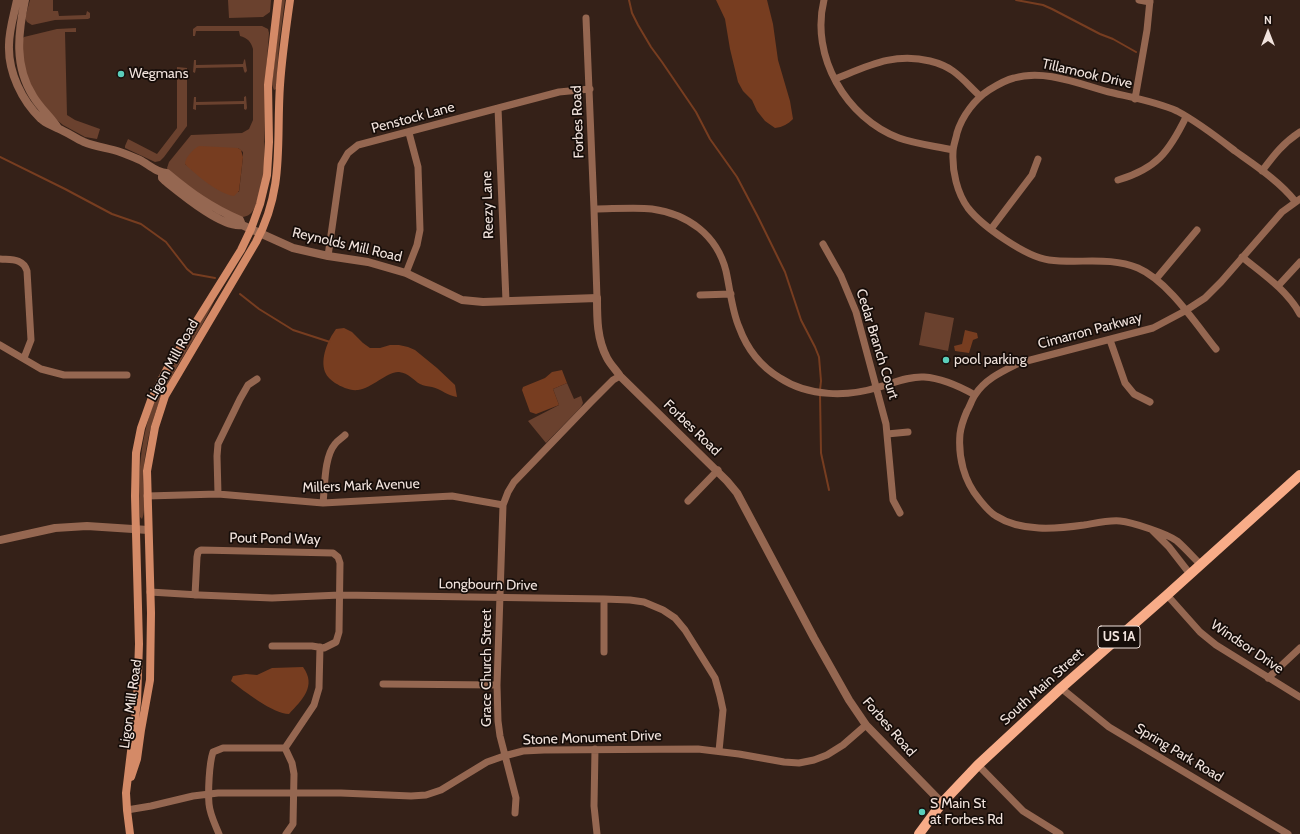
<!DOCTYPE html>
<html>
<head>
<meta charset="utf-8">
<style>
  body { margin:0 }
  #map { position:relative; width:1300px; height:834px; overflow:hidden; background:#352118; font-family:Cabin,sans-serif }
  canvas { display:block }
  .north { position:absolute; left:1248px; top:12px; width:40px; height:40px; -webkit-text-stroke:3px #160d09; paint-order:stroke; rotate:0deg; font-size:11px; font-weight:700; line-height:16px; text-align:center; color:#f1e3dd }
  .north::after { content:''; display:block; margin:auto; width:14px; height:18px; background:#f1e3dd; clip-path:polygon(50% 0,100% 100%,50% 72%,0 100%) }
</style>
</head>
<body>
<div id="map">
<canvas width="1300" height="834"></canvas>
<div class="north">N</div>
</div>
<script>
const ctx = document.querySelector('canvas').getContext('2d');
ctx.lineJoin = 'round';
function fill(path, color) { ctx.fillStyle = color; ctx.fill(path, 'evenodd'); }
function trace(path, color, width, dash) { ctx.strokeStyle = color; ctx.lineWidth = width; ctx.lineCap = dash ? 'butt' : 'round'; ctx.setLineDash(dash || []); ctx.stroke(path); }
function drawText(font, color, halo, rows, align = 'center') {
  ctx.font = font + ' Cabin,sans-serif'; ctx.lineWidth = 3.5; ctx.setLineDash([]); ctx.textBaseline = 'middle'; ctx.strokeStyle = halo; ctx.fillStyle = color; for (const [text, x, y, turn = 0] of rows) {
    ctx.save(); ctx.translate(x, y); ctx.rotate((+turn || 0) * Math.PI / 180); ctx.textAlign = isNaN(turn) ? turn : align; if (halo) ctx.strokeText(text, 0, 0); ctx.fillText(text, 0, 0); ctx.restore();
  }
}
fill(new Path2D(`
  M 30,0 L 53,0 L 53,11 L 58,11 L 59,16 L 86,15 L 87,11 L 90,13 L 90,18 L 88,19 L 55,20 L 32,25 L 27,22 L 25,18 Z
  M 228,0 L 271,0 L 270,12 L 263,17 L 229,18 Z
  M 281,0 L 285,0 L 279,45 L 276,89 L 274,90 L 272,85 Z
  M 197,26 L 262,26 L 268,29 L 269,33 L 265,85 L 264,168 C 263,177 258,205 252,212 C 250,215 245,217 241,217 C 222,215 185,183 168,171 L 167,168 L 169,162 L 191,135 L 242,133 L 249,129 L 253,120 L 253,49 C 251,41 247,38 240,36 L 239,31 L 196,31 L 195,36 L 193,36 L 193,29 ZM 238,148 L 243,152 L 243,157 L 239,192 L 212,185 L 185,164 Z
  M 76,28 L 76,32 L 65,32 L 67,115 L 75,120 L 100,129 L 97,139 L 85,137 L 63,125 L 53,117 L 38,101 L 24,70 L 22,39 L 24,37 L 57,29 Z
  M 245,59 L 247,71 L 245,73 L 244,71 L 243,67 L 196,68 L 195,73 L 193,72 L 194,60 L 196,60 L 196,65 L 243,64 L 244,60 Z
  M 177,67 L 187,68 L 187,126 L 164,157 L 160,161 L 155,162 L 125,148 L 125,146 L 128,139 L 157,154 L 177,128 Z
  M 246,96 L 247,108 L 246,110 L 244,109 L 244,104 L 196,105 L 196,110 L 193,109 L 194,97 L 196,97 L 196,102 L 244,101 L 244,97 Z
  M 213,300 L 214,301 C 196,341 167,375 154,417 C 148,435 145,455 143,474 C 142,485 147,510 142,519 L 140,517 C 137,472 141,427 161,386 C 166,377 172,367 178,358 C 190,339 201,320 213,300 Z
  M 925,312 L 954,318 L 948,351 L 919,345 Z
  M 567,383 L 574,399 L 581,396 L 583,403 L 581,407 L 546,443 L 528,421 L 559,405 L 553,389 Z`), '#6a412e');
fill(new Path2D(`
  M 716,0 L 767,0 L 773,24 L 778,60 L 790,101 L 793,119 C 788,124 783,127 775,128 L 765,121 L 757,111 L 752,100 L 743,91 L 738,82 L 730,49 L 725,19 Z
  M 199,146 L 238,148 L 241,150 L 243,157 L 239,191 L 234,196 C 219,194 196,175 185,164 C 185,158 193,149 199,146 Z
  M 344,328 L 352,332 L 363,343 L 370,348 L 380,348 L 390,345 L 399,345 L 408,347 L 415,350 L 437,368 L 455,385 L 457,397 C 448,396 441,389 432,387 C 428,386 424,386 420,384 C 413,380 409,373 399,372 C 388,371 372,388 358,390 C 350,391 342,387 335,383 C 331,380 327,377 325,372 C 320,358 328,340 336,329 Z
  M 965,330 L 977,333 L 978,338 L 973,340 L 969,353 L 955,351 L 954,346 L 962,344 Z
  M 562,370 L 567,383 L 553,389 L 559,405 L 536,414 L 530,412 L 522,390 L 523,387 L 545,378 L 552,372 Z
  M 303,667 C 317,686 302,700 289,714 C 273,714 244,691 231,681 L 233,676 L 246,674 L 257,675 L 272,668 Z`), '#773d20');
trace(new Path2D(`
  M 629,0 L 632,13 L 638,25 L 651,47 L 662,62 L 696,112 L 710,139 L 737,177 L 758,217 L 785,272 L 801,320 L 815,347 L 819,357 L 821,381 L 820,390
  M 1016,0 L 1043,5 L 1052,9 L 1100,34 L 1113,39 L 1136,52
  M 0,157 L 65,189 L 112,214 L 141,224 L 166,242 L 187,269 L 193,274 L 215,278
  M 240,294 L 259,309 L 293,330 L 330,342
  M 820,394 L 821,453 L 829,490`), '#773d20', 2);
trace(new Path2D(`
  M 824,0 C 810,56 846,118 899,138 C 916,144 935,146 953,150
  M 1139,0 L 1150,2
  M 586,18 L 594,209 L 597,298
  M 835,79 C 868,66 894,52 930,61 C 938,63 946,66 953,71 C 963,78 971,88 980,96
  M 1135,99 L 1147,30 L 1150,0
  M 498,108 L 506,301
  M 1262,171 C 1274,155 1283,143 1300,132
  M 1118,180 C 1156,169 1169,152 1186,117
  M 594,209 C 611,209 637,207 652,209 C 688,214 717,235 726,271 C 730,289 732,311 739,327 C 747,349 760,366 780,378 C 809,397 848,397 879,387 C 893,383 909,376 924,377 C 941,378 959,386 975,395
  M 991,229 L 1032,175 L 1038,159
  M 823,244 L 841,276 L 856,312 L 886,424 L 893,500 L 900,513
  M 328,256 L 341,165 L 348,153 L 358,145 L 559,92 L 590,89
  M 1242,257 C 1263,274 1287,290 1300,314
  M 0,259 C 11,260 23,258 27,271 L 31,340 L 24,358
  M 406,273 L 417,245 L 420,230 L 418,167 L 409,133
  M 1156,279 L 1197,230
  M 1278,286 L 1300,262
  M 700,295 L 731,294
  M 1110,340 L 1125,383 L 1134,394 L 1150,402
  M 0,345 L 41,369 L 64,375 L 127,375
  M 1216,349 C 1196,324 1168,281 1138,268 C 1109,256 1079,264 1049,260 C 1026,257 982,226 968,208 C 957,193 952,171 953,152 C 953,146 956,139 957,133 C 962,116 975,99 989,90 C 997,85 1005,80 1014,78 C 1045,69 1079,84 1109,92 C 1130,97 1158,102 1177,111 C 1198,122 1217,137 1235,151 C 1256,166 1279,181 1295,201
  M 887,434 L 908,432
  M 218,494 L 217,456 L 218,444 L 240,399 L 248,385 L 257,379
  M 147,496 L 218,494 L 323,503 L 452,496 L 503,505
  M 688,501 L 718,470
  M 323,503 C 325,486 324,457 335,444 C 338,440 342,438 345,435
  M 1152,530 L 1169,547 L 1190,574
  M 1200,564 C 1193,557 1185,548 1177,541 C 1168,534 1132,522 1120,521 C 1109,520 1096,523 1084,525 C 1056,529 1021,532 996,516 C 989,512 984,505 979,499 C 964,481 958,457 960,434 C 961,426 964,418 967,411 C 970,406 972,399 975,395 C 985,379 1003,371 1019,363 L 1153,328 L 1185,311 L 1205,298 L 1221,282 L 1282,212 L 1300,199
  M 150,592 L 199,595 L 272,598 L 340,595 L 604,599 L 630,600 L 644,602 L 663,610 L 675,618 L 685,630 L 715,678 L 720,696 L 723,710 L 719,751
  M 195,595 L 197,557 L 198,552 L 201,550 L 333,553 L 338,557 L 340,563 L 339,632 L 336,642 L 324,648 L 312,646 L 272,646
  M 1167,595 L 1200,632 L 1216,645 L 1300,697
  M 604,652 L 604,599
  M 1268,678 L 1300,648
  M 383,684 L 497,685
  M 1061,688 L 1109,727 L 1288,834
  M 285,748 L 314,705 L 319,688 L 320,647
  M 285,748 L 292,763 L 294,774 L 293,824 L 286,834
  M 595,749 L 594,806 L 597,834
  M 978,765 L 1023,811 L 1060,834
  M 127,810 L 151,806 L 193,796 L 218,793 L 341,793 L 411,796 L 426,795 L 441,790 L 487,762 L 504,756 L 523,751 L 544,750 L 698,749 L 739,754 L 784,762 L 799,763 L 814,760 L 827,755 L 843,745 L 866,725
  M 515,813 L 516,798 L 500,736 L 498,721 L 497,685 L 503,505 L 508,492 L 514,482 L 591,402 L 613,380 L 620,376
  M 219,834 C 215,824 210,815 209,804 C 208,792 209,764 213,752 L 223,748 L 285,748`), '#956751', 7);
trace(new Path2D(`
  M 17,0 C 14,15 9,30 9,45 C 8,72 22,101 41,119 C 46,124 52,125 57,128 C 67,132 75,138 84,142 C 96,147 108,148 120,152 C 126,154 133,157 140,160 C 148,164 157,173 167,173 C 191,193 210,207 240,220 L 242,225
  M 25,0 C 18,33 14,66 33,96 C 40,108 51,117 58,128
  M 162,173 L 162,178 L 165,181 C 180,193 223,229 242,225 L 293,248 L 328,256 L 368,262 L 406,273 L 462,300 L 483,302 L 597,298 C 597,319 597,339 607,358 C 610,364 616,370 620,376 L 727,481 L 737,493 L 814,638 L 849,700 L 866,725 L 942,803
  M 0,540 L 55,528 L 87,526 L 148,530`), '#956751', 8);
trace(new Path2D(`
  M 131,777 L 137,759 L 141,730 L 150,680 L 151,613 L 147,471 L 155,427 L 165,396 L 256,242 C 285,188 276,142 280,85 C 282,56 286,28 290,0
  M 130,834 L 127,810 L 126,793 L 137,702 L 139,644 L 135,496 L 136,453 L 141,428 L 151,400 L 168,367 L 241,250 L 251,229 L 260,204 L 267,175 L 269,142 L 268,85 L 278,0`), '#d48a67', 8);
trace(new Path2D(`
  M 919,834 L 942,803 L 978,765 L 1061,688 L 1167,595 L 1300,475`), '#f8ac88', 10);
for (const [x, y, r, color] of [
  [121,74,4,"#5bcebb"],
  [946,360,4,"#5bcebb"],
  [922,812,4,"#5bcebb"]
]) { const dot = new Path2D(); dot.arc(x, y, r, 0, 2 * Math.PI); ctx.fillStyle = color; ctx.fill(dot); trace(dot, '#160d09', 1.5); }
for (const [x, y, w] of [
  [1119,637,42]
]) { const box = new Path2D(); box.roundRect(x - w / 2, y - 11, w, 22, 3); ctx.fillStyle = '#160d09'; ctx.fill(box); trace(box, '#f1e3dd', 1); }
drawText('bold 13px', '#f1e3dd', null, [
  ["US 1A",1119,637]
]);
drawText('14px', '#f1e3dd', '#160d09', [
  ["Wegmans",129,74],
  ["pool parking",954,360],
  ["S Main St",930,804],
  ["at Forbes Rd",930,820]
], 'left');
drawText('14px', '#f1e3dd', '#160d09', [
  ["Tillamook Drive",1087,74,13],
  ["Penstock Lane",413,118,-15],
  ["Forbes Road",578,122,-92],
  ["Reezy Lane",488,205,-92],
  ["Reynolds Mill Road",347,245,13],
  ["Cimarron Parkway",1090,331,-15],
  ["Cedar Branch Court",877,344,73],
  ["Ligon Mill Road",173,360,-61],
  ["Forbes Road",692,428,44],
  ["Millers Mark Avenue",361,486,-2],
  ["Pout Pond Way",275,539,1],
  ["Longbourn Drive",488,585,1],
  ["Windsor Drive",1247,647,34],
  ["Grace Church Street",487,668,-90],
  ["South Main Street",1042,687,-42],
  ["Ligon Mill Road",131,704,-82],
  ["Forbes Road",889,727,49],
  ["Stone Monument Drive",592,738,-2],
  ["Spring Park Road",1179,753,31]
]);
</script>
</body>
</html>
